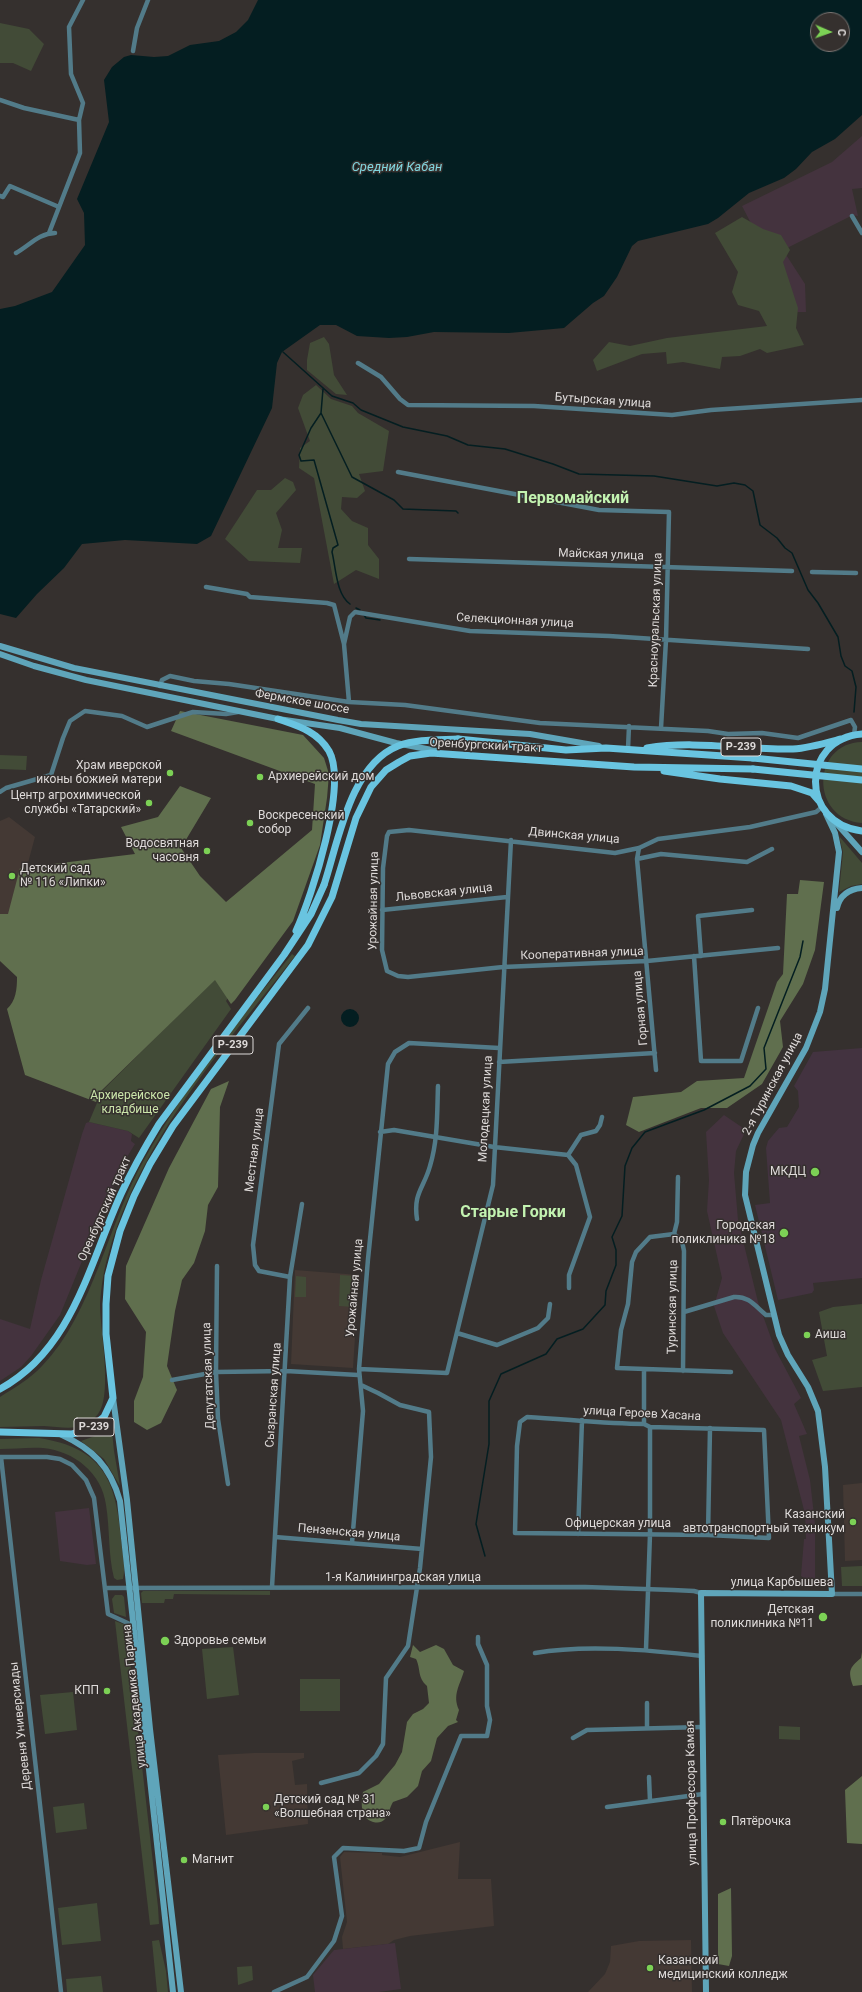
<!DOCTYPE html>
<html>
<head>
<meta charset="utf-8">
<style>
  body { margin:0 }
  #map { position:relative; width:862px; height:1992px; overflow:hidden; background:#35302e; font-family:Roboto,sans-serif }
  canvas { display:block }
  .north { position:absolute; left:810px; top:12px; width:40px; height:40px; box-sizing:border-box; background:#35302e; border:1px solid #797472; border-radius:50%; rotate:92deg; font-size:11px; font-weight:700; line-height:16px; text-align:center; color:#dedad9 }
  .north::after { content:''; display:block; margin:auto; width:14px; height:18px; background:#7cd155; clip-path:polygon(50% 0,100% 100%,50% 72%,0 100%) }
</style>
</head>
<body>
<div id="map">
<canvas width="862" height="1992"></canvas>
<div class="north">С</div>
</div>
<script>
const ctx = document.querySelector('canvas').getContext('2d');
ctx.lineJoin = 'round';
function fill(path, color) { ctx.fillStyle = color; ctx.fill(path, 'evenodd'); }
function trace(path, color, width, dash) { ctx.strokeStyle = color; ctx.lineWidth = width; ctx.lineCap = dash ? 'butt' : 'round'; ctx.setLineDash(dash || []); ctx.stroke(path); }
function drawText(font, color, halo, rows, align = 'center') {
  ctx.font = font + ' Roboto,sans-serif'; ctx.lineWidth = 3; ctx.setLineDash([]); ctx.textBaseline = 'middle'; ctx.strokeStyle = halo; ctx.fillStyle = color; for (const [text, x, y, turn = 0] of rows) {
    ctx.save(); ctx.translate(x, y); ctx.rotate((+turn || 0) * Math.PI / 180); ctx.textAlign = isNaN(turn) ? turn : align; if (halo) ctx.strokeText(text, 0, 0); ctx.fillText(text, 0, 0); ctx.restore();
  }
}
fill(new Path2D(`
  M 9,817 L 35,837 L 13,918 L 0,916 L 0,821 Z
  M 295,1270 L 359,1275 L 353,1368 L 291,1364 Z
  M 862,1483 L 862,1560 L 845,1561 L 843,1485 Z
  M 254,1753 L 304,1753 L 304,1758 L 292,1761 L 295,1785 L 307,1784 L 308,1824 L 226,1835 L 218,1755 Z
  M 460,1842 L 458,1879 L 491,1879 L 494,1926 L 410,1936 L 394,1940 L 388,1944 L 343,1949 L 342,1937 L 347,1922 L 340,1857 L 344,1852 L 382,1853 L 382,1855 L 400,1857 Z
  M 691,1940 L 692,1992 L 588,1992 L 605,1974 L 610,1962 L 611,1946 L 639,1941 Z`), '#443934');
fill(new Path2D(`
  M 862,136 L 862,188 L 852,189 L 858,216 L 853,215 L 783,250 L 805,284 L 806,312 L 797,312 L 742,206 L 832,162 Z
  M 724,1115 L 746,1130 L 736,1151 L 734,1173 L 738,1220 L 758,1302 L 775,1349 L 801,1398 L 794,1404 L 807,1434 L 799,1436 L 810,1480 L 815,1524 L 815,1581 L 809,1581 L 801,1576 L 804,1539 L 806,1539 L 805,1514 L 781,1420 L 723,1333 L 714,1306 L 722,1278 L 707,1211 L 709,1180 L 706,1132 Z
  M 89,1122 L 128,1131 L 132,1134 L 131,1141 L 135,1144 L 127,1157 L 98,1222 L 60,1315 L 31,1356 L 21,1367 L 0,1381 L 0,1319 L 30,1329 L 41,1280 L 82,1134 L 86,1123 Z
  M 89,1508 L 96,1564 L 87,1565 L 60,1561 L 55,1512 Z
  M 395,1943 L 401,1989 L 379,1992 L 315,1992 L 313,1975 L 334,1950 Z`), '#44333e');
fill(new Path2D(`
  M 862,1048 L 862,1278 L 813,1283 L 814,1290 L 812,1293 L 778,1300 L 755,1205 L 770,1203 L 766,1148 L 768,1141 L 779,1128 L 787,1127 L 799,1107 L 798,1091 L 794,1086 L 813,1052 Z`), '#433340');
fill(new Path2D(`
  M 0,23 L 29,29 L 44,44 L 31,71 L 13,63 L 0,63 Z
  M 742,217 L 763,229 L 781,235 L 790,250 L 783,262 L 798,308 L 796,328 L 804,345 L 767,353 L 760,349 L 740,356 L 722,357 L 720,369 L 683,362 L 667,364 L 666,352 L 642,354 L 597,371 L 593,360 L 609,342 L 630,346 L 667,338 L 767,326 L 759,311 L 738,305 L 732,292 L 738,272 L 715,233 Z
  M 324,337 L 329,344 L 334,375 L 347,395 L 336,394 L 307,370 L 307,360 L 310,343 Z
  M 316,385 L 331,399 L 352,406 L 358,413 L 389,431 L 383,471 L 359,474 L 365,491 L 357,498 L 342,497 L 341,509 L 352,521 L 368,528 L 368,545 L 379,559 L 379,579 L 356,570 L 334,584 L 314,478 L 299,468 L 300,448 L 310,441 L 298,408 L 303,395 Z
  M 285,478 L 293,482 L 296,490 L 276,513 L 282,530 L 278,548 L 302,548 L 300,563 L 249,561 L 225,539 L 257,490 L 271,490 Z
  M 862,742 L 862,823 C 810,819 811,743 862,742 Z
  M 0,755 L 27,756 L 26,770 L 0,769 Z
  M 839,836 L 862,863 L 862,884 L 851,886 L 839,892 L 843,852 Z
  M 267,927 L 273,931 L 226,1001 L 231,1009 L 139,1138 L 128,1131 L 89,1122 L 102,1091 Z
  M 292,954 L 295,956 C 224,1047 141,1139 109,1252 C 104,1268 101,1287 100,1304 C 100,1330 113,1395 98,1414 C 83,1433 64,1427 44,1426 C 29,1426 14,1427 0,1427 L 0,1397 C 14,1388 30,1379 42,1366 C 93,1314 108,1222 145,1158 C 186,1085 239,1020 292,954 Z
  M 340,1275 L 356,1276 L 354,1307 L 339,1306 Z
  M 296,1276 L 306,1277 L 306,1297 L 295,1297 Z
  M 862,1304 L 862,1387 L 823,1391 L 812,1360 L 827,1356 L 819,1312 L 833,1307 Z
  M 111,1421 L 114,1451 L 120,1486 L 104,1459 L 81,1441 L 95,1436 Z
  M 39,1438 C 103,1448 116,1480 121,1539 C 122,1551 126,1568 123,1579 L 117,1580 L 114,1578 C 108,1554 110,1529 106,1505 C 102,1473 74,1451 43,1448 C 29,1447 14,1449 0,1449 L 0,1439 Z
  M 862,1566 L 862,1586 L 842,1586 L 841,1567 Z
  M 143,1591 L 270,1591 L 270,1595 L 174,1594 L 173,1599 L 165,1599 L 164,1603 L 142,1603 L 141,1593 Z
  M 115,1595 L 122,1595 L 124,1597 L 126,1617 L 114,1613 L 112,1599 Z
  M 115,1621 L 126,1625 L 158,1907 L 159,1924 L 150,1925 Z
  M 233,1647 L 239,1695 L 207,1699 L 202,1649 Z
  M 300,1679 L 340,1679 L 340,1711 L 300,1711 Z
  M 73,1692 L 77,1730 L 45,1734 L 40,1695 Z
  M 779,1726 L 800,1727 L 800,1740 L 779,1739 Z
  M 84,1803 L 87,1829 L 56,1833 L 53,1807 Z
  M 97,1903 L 101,1941 L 62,1945 L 58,1908 Z
  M 159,1940 L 166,1971 L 168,1992 L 157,1992 L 152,1941 Z
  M 252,1966 L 253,1980 L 238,1985 L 237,1967 Z
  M 101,1976 L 103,1992 L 67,1992 L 66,1979 Z`), '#424b37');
fill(new Path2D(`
  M 180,711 L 303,735 L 324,758 L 329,774 L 327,798 L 320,845 L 293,921 L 235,1000 L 231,1004 L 215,980 L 101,1091 L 96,1102 L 25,1075 L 7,1009 C 16,1001 17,989 17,977 L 0,961 L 0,914 L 8,914 L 20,868 L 135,854 L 121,827 L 158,817 L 180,786 L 211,798 L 181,848 L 200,876 L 226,902 L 312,830 L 315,784 L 171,731 Z
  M 800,880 L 824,882 L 815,950 L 803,984 L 780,1021 L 783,1047 L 762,1084 L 727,1108 L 701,1108 L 639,1132 L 626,1125 L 633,1097 L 681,1092 L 697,1081 L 744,1078 L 777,982 L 783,974 L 787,894 L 798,894 Z
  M 229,1081 L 220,1107 L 218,1187 L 208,1205 L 205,1231 L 194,1263 L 182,1280 L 175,1311 L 167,1366 L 177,1390 L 161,1423 L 147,1430 L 134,1422 L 134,1401 L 143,1377 L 146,1332 L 125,1299 L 126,1266 L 169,1168 L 211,1089 Z
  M 413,1645 L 420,1652 L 436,1645 L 444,1649 L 453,1665 L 464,1671 C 460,1685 452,1695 459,1710 L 456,1720 L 458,1722 L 448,1726 L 437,1738 L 431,1761 L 422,1771 L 418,1786 L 407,1797 L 393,1802 C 390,1807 388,1816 385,1819 C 381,1823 378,1823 373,1822 C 360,1818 361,1803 363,1792 L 379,1784 L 395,1765 L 402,1752 L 407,1722 L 413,1714 L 423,1709 L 429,1703 L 427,1686 C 417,1677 421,1669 416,1659 L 410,1657 Z
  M 862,1652 L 862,1685 L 853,1686 C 848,1671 849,1668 861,1658 Z
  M 862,1776 L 862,1844 L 847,1843 L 845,1790 Z
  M 731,1888 L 732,1956 L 729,1966 L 718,1964 L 718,1894 Z`), '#606f4e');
fill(new Path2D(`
  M 258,0 L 862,0 L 862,115 L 835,139 L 812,152 L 796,169 L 784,178 L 749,193 L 718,218 L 708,224 L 638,241 L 632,246 L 617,277 L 604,296 L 593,303 L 564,328 L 509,333 L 434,332 L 407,337 L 389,338 L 357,336 L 336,325 L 320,325 L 282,352 L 277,363 L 272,408 L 211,536 L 197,544 L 125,540 L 82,544 L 64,568 L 37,594 L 16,618 L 0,614 L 0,309 L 15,306 L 52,292 L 85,245 L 84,213 L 77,199 L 109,122 L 104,80 L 112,67 L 124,57 L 131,55 L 154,57 L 168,56 L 190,45 L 219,41 L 236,32 L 248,20 ZM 818,20 L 842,20 L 842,44 L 818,44 Z
  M341 1018a9 9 0 1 1 18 0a9 9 0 1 1-18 0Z`), '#041e21');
trace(new Path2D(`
  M 283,352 L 332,396 L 353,403 L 361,410 L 403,427 L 447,436 L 468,445 L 505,449 L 553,464 L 579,474 L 654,476 L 717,486 L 734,483 L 745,485 L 753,491 L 760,525 L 777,538 L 785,548 L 792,553 L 808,590 L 818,603 L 838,637 L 841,656 L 845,666 L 852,671 L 856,687 L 854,712
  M 323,389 L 321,413 L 311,428 L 299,455 L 301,461 L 314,460 L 338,545 L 333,548 L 332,552 C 336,568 336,594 350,604
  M 321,413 L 352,477 L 394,500 L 403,509 L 456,511 L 458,513
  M 356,608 L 360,610
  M 364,615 L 366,618 L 380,620
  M 485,1556 L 476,1524 L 489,1444 L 489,1401 L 501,1374 L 546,1354 L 557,1339 L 583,1329 L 605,1305 L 606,1291 L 616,1265 L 616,1250 L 612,1237 L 622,1216 L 625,1166 L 632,1148 L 645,1132 L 704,1110 L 750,1086 L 766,1069 L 764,1048 L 800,957 L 803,941`), '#041e21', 1.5);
trace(new Path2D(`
  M 133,51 L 137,28 L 148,0
  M 0,100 L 24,108 L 79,120
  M 0,196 L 3,197 L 10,186 L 59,207
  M 852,216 L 862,233
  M 49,233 L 80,153 L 79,120 L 83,103 L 71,74 L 69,27 L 83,0
  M 16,253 C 29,246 39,233 55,233
  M 358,363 L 381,377 L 400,399 L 408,405 L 534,406 L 672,415 L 711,410 L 862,400
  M 398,472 L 599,510 L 669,512 L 666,640 L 661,728
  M 409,559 L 792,571
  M 812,572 L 856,573
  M 206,587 L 247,594 L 250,597 L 327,603 L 334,605 L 344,644 L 349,702
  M 344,644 L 350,617 L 355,612 L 470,631 L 609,636 L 808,649
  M 160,686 L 162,680 L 170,676 L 194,681 L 229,684 L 349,702 L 405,705 L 540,723 L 708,731 L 728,734 L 762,733 L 798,738 L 851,720 L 855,727 L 854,735
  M 628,749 L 629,726
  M 0,792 L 6,788 L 51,775 L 63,738 L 70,721 L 85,711 L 122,716 L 147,727 L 193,712 L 226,714 L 238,712
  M 639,848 L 637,859 L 656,1070
  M 637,859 L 661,854 L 747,862 L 772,849
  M 382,910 L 507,897
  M 778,948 L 647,961 L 503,967 L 408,977 L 398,976 L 387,971 L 382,950 L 383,868 L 387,836 L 389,832 L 409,830 L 615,853 L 639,848 L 658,839 L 750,827 L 816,812 L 822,807
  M 694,956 L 701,1061 L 741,1061 L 758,1008
  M 701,956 L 698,916 L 752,910
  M 499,1062 L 655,1053
  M 380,1132 L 394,1130 L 494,1147 L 568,1155 L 576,1165 L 590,1217 L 569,1275 L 569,1288
  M 568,1155 L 581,1135 L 596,1131 L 600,1125 L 602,1117
  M 678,1177 L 677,1222 L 674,1234 L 682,1241 L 684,1251 L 683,1371
  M 417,1219 C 413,1193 424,1188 430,1166 C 438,1140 437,1113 438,1086
  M 674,1234 L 650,1237 L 636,1252 L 632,1262 L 628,1304 L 621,1330 L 617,1368 L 731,1372
  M 217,1266 L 216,1372 L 218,1419 L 228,1484
  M 290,1277 L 259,1271 L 255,1265 L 253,1245 L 279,1044 L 308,1008
  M 684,1312 L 734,1297 C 749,1296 755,1306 766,1315 L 773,1315
  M 457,1333 L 497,1345 L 538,1328 L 548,1318 L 550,1304
  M 359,1369 L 447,1373 L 493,1185 L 511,840
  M 644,1369 L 644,1424
  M 172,1380 L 216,1372 L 286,1371 L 358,1375
  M 527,1417 C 566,1419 605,1424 644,1424 L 650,1427 L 764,1430 L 769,1538 L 708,1535 L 515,1533 L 517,1446 L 520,1422 Z
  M 0,1457 L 47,1457 L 60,1459 L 72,1465 L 86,1480 L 94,1498 L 108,1614 L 132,1625
  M 1,1457 L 61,1992
  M 578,1534 L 582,1420
  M 708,1535 L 710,1428
  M 275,1537 L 422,1549
  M 352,1543 L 363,1411 L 359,1369 L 368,1259 L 388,1064 L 395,1052 L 409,1043 L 499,1048
  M 272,1587 L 290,1277 L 302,1204
  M 105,1588 L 585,1587 L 673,1590 L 694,1591 L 701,1593
  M 832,1594 L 862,1594
  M 646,1649 L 650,1534 L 650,1427
  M 535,1653 C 586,1644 649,1650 702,1656
  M 647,1703 L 647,1728
  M 573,1738 L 587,1730 L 702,1727
  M 649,1777 L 650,1801
  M 321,1783 L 359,1773 L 376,1756 L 383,1744 L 386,1678 L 408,1646 L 420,1568 L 431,1457 L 429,1412 L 400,1405 L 378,1393 L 361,1385
  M 607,1807 L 703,1794
  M 274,1992 L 307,1977 L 334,1941 L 342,1916 L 334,1857 L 343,1848 L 404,1851 L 419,1848 L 426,1822 L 461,1736 L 487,1736 L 490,1720 L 487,1706 L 487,1665 L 478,1644 L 478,1637`), '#527b89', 4.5);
trace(new Path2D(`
  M 0,646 L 74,668 L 338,720 L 361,724 L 530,734 L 599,746
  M 0,654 L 34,666 L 86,680 L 278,719 L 340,728 L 396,743 L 437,751
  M 837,824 L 862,852
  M 837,908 C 840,895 849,889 862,888
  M 113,1398 L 127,1500 L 150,1729 L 181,1992
  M 60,1434 C 93,1449 110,1466 120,1501 L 173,1992
  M 706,1992 L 701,1593 L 832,1594 L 825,1467 L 818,1411 L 808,1387 L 788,1355 L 779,1335 L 745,1195 L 746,1172 L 753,1145 L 758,1133 L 806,1048 L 820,1012 L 825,989 L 839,852 L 835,833 L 826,814`), '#5fa5ba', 6);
trace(new Path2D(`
  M 278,719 C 298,726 317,731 329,751 C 348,785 312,896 296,931
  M 862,734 C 800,739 800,824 862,831
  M 458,739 L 566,750 L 606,748 L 753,758
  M 647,748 C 695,740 745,750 793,749 C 809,748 826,743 841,739
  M 664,771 L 720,779 L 791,786 L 812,793 L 819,801
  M 0,1389 C 73,1349 89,1264 121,1194 C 132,1170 145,1147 159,1124 L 284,955 L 311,914 L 324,885
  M 0,1432 L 72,1434 L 88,1430 L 104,1417 L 113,1398 L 106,1334 L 106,1304 L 108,1276 L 120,1231 L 134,1196 L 150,1164 L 173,1126 L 308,945 L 332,897 L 356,818 L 371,787 L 386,770 L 399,762 L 410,756 L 431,753 L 634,767 L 753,769`), '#69c4e0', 7);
trace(new Path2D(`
  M 753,758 L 862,769
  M 753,769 L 862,780
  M 324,885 C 338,843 350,765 398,746 C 417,739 439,740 458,739`), '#69c4e0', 7);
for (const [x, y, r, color] of [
  [170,773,4,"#7cd155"],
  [260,777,4,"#7cd155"],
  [149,803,4,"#7cd155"],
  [250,823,4,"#7cd155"],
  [207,851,4,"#7cd155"],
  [12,876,4,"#7cd155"],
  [815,1172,5,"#7cd155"],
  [784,1233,5,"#7cd155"],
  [807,1335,4,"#7cd155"],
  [853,1522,4,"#7cd155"],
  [823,1617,5,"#7cd155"],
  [165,1641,5,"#7cd155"],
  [107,1691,4,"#7cd155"],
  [266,1807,4,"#7cd155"],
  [723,1822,4,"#7cd155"],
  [184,1860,4,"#7cd155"],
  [650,1968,4,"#7cd155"]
]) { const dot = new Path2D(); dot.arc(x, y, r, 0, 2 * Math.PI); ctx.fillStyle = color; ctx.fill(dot); trace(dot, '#35302e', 1.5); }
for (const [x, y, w] of [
  [741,747,40],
  [233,1045,40],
  [94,1427,40]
]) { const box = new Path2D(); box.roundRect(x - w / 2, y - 9, w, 18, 3); ctx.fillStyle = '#35302e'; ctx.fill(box); trace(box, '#dedad9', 1); }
drawText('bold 11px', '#dedad9', null, [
  ["Р-239",741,747],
  ["Р-239",233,1045],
  ["Р-239",94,1427]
]);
drawText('12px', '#dedad9', '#35302e', [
  ["Бутырская улица",603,401,4],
  ["Майская улица",601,555,2],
  ["Красноуральская улица",656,620,-88],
  ["Селекционная улица",515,621,3],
  ["Фермское шоссе",302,702,10],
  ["Оренбургский тракт",486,746,3],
  ["Двинская улица",574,836,5],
  ["Львовская улица",444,893,-6],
  ["Урожайная улица",374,901,-89],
  ["Кооперативная улица",582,954,-2],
  ["Горная улица",641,1008,-95],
  ["2-я Туринская улица",773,1084,-62],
  ["Молодецкая улица",486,1109,-87],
  ["Местная улица",255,1150,-83],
  ["Оренбургский тракт",105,1209,-66],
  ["Урожайная улица",355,1288,-85],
  ["Туринская улица",673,1307,-89],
  ["Депутатская улица",209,1376,-92],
  ["Сызранская улица",274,1395,-86],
  ["улица Героев Хасана",642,1414,3],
  ["Офицерская улица",618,1524],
  ["Пензенская улица",349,1533,5],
  ["1-я Калининградская улица",403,1578],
  ["улица Карбышева",782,1583],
  ["улица Академика Парина",135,1696,-96],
  ["Деревня Универсиады",21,1726,-96],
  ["улица Профессора Камая",692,1793,-91]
]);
drawText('12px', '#dedad9', '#35302e', [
  ["Храм иверской",162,766,"right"],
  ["иконы божией матери",162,780,"right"],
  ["Архиерейский дом",268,777],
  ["Центр агрохимической",141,796,"right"],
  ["службы «Татарский»",141,810,"right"],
  ["Воскресенский",258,816],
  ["собор",258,830],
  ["Водосвятная",199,844,"right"],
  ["часовня",199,858,"right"],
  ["Детский сад",20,869],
  ["№ 116 «Липки»",20,883],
  ["МКДЦ",806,1172,"right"],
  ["Городская",775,1226,"right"],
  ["поликлиника №18",775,1240,"right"],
  ["Аиша",815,1335],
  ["Казанский",845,1515,"right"],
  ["автотранспортный техникум",845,1529,"right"],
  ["Детская",814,1610,"right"],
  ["поликлиника №11",814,1624,"right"],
  ["Здоровье семьи",174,1641],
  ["КПП",99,1691,"right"],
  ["Детский сад № 31",274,1800],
  ["«Волшебная страна»",274,1814],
  ["Пятёрочка",731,1822],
  ["Магнит",192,1860],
  ["Казанский",658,1961],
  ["медицинский колледж",658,1975]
], 'left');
drawText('12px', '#cbe5aa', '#35302e', [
  ["Архиерейское",130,1096],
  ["кладбище",130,1110]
]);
drawText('italic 13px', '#81d5de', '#35302e', [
  ["Средний Кабан",397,168]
]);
drawText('bold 16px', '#c3f3b1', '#35302e', [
  ["Первомайский",573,499],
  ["Старые Горки",513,1213]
]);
</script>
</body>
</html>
